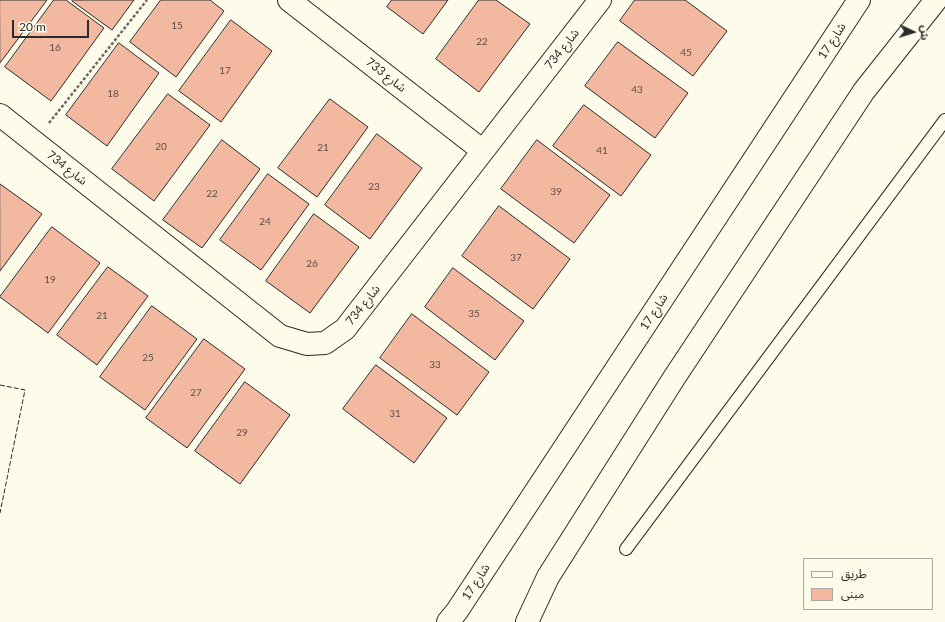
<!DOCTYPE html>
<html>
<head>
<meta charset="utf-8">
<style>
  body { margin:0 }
  #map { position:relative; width:945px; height:622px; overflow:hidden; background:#fdfbea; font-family:Lato,"Noto Sans Arabic",sans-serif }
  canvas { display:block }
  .legend { position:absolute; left:803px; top:558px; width:130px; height:52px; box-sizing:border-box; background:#fdfbea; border:1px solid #a9a89e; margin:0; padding:5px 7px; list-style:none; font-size:12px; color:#2b2b2b }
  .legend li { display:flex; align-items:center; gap:8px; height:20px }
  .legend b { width:20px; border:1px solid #a9a89e }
  .north { position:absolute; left:893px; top:12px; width:40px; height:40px; -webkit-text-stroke:3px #fdfbea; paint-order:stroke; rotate:94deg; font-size:11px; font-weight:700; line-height:16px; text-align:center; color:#2b2b2b }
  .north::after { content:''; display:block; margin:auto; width:14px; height:18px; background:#2b2b2b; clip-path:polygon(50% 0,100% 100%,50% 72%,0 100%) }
  .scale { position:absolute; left:12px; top:20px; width:77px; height:18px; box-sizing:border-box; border:2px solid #2b2b2b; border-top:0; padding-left:5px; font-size:12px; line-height:14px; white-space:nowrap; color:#2b2b2b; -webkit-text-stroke:3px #fdfbea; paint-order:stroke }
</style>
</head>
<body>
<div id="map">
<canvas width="945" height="622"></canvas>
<ul class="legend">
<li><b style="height:5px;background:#fdfbea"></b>طريق</li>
<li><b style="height:11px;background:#f2b8a0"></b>مبنى</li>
</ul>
<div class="north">ش</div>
<div class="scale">20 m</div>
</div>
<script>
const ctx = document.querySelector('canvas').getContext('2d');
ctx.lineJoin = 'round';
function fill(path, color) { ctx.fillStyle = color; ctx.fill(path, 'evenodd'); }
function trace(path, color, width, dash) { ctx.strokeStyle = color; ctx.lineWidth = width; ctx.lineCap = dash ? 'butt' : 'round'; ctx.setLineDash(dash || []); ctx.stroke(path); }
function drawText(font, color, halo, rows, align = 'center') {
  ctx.font = font + ' Lato,"Noto Sans Arabic",sans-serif'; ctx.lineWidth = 3; ctx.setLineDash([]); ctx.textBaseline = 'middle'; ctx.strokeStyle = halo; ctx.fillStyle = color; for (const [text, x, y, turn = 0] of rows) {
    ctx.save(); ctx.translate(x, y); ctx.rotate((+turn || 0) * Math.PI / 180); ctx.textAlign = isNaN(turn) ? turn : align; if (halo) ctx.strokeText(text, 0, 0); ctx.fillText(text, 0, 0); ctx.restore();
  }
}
const building = new Path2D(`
  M 0,0 L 47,0 L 0,63 Z
  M 54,0 L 66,0 L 104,28 L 51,101 L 5,67 Z
  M 73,0 L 134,0 L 112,30 L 72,1 Z
  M 161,0 L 210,0 L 224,11 L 176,77 L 130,42 Z
  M 392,0 L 448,0 L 423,34 L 387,7 Z
  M 479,0 L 496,0 L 530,24 L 479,92 L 436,59 Z
  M 635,0 L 685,0 L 727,31 L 693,76 L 620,21 Z
  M 231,20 L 272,51 L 221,122 L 179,91 Z
  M 618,42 L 688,93 L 655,138 L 585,86 Z
  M 119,43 L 159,73 L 107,146 L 66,115 Z
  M 168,94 L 210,125 L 154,201 L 112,169 Z
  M 330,99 L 368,127 L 317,197 L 278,168 Z
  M 584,105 L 651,155 L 621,196 L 553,146 Z
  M 377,134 L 422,168 L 370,239 L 325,205 Z
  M 222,140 L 260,169 L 202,248 L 163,220 Z
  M 537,140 L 610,195 L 574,243 L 501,189 Z
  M 268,174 L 309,204 L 261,270 L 220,240 Z
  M 0,184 L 42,214 L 0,271 Z
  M 499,206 L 570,259 L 533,309 L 462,256 Z
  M 314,214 L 359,247 L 310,313 L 266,281 Z
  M 52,227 L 100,263 L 48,333 L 0,297 Z
  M 108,267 L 148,296 L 97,365 L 57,335 Z
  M 453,268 L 524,321 L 495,360 L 425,307 Z
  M 152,306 L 197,339 L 145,410 L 100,377 Z
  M 412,314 L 489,372 L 457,415 L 380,358 Z
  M 204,339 L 245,369 L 187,448 L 146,418 Z
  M 376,365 L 447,418 L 414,463 L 343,409 Z
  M 245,382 L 290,415 L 240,484 L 195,451 Z`);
fill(building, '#f2b8a0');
trace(building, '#2b2b2b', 1);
const service = new Path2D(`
  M 626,549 L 945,120`);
const minor = new Path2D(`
  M 289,0 L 483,151
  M 0,115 L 280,336 L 307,344 L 325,343 L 345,329 L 600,0`);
const tertiary = new Path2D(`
  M 448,622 L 457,611 L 859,0
  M 527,622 L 548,577 L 674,378 L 864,91 L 936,0`);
trace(service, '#2b2b2b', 14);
trace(minor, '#2b2b2b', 24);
trace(tertiary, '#2b2b2b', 24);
trace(new Path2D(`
  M 49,123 L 147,0`), '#6a6964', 2.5, [3, 2]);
trace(service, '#fdfbea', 12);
trace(minor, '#fdfbea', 22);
trace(tertiary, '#fdfbea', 22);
trace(new Path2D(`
  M 0,385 L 25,390 L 0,513`), '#2b2b2b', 1, [5, 2]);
drawText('10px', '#5d4e48', null, [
  ["15",177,26],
  ["22",482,42],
  ["16",55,48],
  ["45",686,53],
  ["17",225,71],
  ["43",637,90],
  ["18",113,94],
  ["20",161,147],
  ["21",323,148],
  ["41",602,151],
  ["23",374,187],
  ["39",556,192],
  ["22",212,194],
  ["24",265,222],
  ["37",516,258],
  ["26",312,264],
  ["19",50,280],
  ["35",474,314],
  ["21",102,316],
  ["25",148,358],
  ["33",435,365],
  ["27",196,393],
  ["31",395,414],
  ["29",242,433]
]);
drawText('12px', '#2b2b2b', '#fdfbea', [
  ["شارع 17",832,41,-57],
  ["شارع 734",562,49,-52],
  ["شارع 733",386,75,38],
  ["شارع 734",67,168,38],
  ["شارع 734",363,305,-52],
  ["شارع 17",654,312,-57],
  ["شارع 17",476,582,-57]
]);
</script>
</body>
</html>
